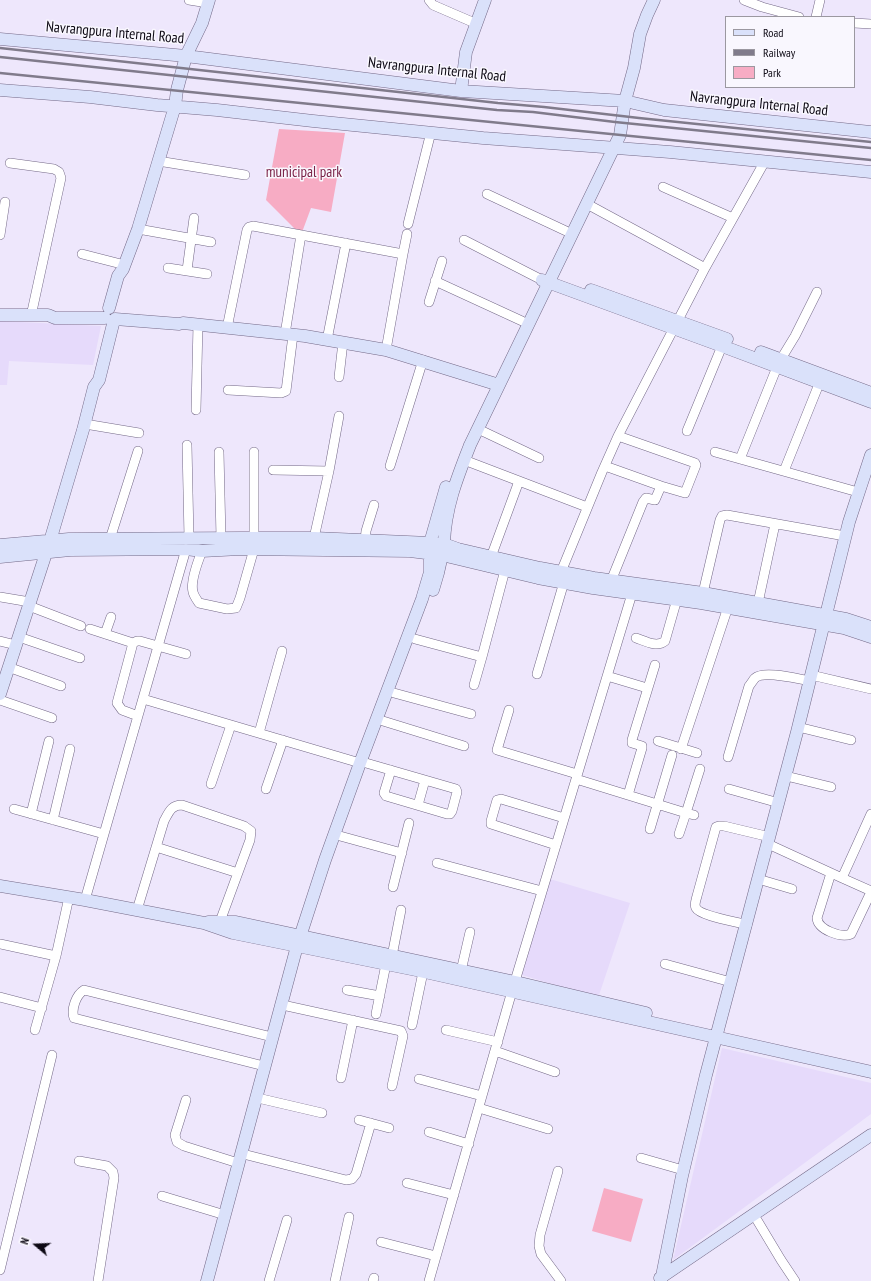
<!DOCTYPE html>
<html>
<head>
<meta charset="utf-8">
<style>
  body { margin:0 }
  #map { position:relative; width:871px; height:1281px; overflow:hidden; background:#eee7fc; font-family:"PT Sans Narrow",sans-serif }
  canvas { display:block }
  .legend { position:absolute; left:725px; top:16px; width:130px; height:72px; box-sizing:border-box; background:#f9f7fe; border:1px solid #9b98a0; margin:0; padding:5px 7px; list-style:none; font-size:12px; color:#0d0914 }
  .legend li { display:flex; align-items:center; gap:8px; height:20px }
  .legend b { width:20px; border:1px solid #9b98a0 }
  .north { position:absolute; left:16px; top:1225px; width:40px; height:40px; -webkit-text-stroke:3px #f9f7fe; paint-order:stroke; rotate:289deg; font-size:11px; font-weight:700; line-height:16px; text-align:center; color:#0d0914 }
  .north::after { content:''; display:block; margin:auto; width:14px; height:18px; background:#0d0914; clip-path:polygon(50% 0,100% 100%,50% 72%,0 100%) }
</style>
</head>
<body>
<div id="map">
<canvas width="871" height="1281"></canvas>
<ul class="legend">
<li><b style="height:5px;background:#dae1fa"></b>Road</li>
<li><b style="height:5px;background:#807b8b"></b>Railway</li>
<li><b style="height:11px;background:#f7acc4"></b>Park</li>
</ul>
<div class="north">N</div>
</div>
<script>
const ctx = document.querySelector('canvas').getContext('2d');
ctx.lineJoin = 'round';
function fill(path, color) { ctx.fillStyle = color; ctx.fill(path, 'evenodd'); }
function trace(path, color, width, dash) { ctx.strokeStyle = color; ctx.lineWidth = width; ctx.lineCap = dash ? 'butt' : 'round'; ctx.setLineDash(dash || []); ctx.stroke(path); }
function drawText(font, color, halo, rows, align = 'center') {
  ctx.font = font + ' "PT Sans Narrow",sans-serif'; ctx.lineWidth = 3; ctx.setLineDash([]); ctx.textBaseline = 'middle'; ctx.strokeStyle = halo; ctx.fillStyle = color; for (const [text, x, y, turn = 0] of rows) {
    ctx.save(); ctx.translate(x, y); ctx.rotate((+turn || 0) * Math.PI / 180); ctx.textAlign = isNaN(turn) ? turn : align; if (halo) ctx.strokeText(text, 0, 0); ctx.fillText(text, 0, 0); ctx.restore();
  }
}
fill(new Path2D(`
  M 0,321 L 101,326 L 93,365 L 9,361 L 7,385 L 0,385 Z
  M 550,879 L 630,903 L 598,998 L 522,975 Z
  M 722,1048 L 871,1083 L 871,1114 L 673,1260 Z`), '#e6dafb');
fill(new Path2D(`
  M 279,129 L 345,133 L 331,212 L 311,208 L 301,235 L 266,200 Z
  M 604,1188 L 643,1199 L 631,1242 L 592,1231 Z`), '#f7acc4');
const street = new Path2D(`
  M 189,0 L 208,3
  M 429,0 L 433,5 L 477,24
  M 744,0 L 762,7 L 799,17
  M 816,17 L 820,0
  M 854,23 L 871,24
  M 158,161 L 245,175
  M 10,163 L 54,169 L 59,172 L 61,178 L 31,316
  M 663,187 L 733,218
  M 487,194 L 566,231
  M 587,204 L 705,268
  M 408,224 L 431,132
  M 138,229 L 211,242
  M 0,235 L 5,202
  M 464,240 L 542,280
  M 82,254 L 125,265
  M 403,254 L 407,234
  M 168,268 L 207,274
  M 187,270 L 194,218
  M 435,281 L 522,321
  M 429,302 L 442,261
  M 227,328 L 247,230 L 249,227 L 253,226 L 403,254 L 386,350
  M 285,334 L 301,235
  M 327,340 L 346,243
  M 781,359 L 795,336 L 817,292
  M 339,377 L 343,342
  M 228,390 L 281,393 L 286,391 L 293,335
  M 196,410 L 198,324
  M 85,424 L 139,433
  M 478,429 L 539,458
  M 687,431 L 722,346
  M 618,436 L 695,463 L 696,465 L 685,493 L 661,486
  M 187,445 L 189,538
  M 219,452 L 221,538
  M 715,452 L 858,492
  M 740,459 L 777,367
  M 464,460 L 587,507
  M 390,466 L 423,360
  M 605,466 L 661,486 L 655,500 L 646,498 L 643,502 L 611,581
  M 273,470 L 329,471
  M 784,471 L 819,384
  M 254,538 L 254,452
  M 314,538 L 329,471 L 339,416
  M 110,539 L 138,451
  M 365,540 L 366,531 L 374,505
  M 202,551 C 198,561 190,581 193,592 C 194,596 197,600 199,603 L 227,609 L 236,608 L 240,598 L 254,549
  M 491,557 L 519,481
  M 561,572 L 602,472 L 618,436 L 705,268 L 765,161
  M 703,593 L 720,520 L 722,516 L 727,515 L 845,536
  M 0,597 L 30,602
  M 758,603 L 775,524
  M 29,606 L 81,626
  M 90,629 L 133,643
  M 105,634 L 111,617
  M 19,637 L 80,658
  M 636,638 C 645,641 657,648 665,641 L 677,599
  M 415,639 L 482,657 L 505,570
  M 0,641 L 16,645
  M 8,667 L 61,686
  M 537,674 L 564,582
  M 811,675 L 871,689
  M 607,676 L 647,688
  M 474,685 L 482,657
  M 394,693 L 471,714
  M 143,699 L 360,763
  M 0,700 L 52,718
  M 509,710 L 497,750 L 577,774
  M 138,716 L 122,710 L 117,703 L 133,643 L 137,641 L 140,641 L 186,654
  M 383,721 L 464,746
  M 798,727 L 851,740
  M 259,733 L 282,651
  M 658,741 L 697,753
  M 681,749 L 728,607
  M 728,757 L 749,686 C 751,684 753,680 755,678 C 764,670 798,679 810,681
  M 366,763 L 456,789 L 457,792 L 452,811 L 450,814 L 447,814 L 386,796 L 384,793 L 391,770
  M 786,776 L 831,787
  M 576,779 L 686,813 L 700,769
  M 211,784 L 231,725
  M 266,789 L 283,740
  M 729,789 L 779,803
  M 628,795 L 642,748 L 642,746 L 632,743 L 632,740 L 655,665
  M 418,805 L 425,780
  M 14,809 L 104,834
  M 31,814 L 49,741
  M 53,820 L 70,749
  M 650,829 L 672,755
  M 679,834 L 686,813 L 694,815
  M 340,836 L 402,853
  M 768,844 L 842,878 L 871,814
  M 556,845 L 491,824 L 491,821 L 497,800 L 501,799 L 564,818
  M 156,847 L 238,873
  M 437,863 L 542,891
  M 831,873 L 817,918 C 818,930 841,938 851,934 L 871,892
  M 842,878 L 871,891
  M 758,879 L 792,889
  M 393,887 L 409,823
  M 85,900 L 186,549
  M 137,910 L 164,821 C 169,812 171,805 182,805 L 244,826 L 251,831 L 250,840 L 218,927
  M 747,925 C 738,922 700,916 696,908 C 694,905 696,900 697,896 L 716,827 L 719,826 L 724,826 L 770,837
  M 0,944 L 56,956
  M 392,956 L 401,910
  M 665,964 L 731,982
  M 461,971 L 470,932
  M 347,990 L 380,996
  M 0,997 L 42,1008
  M 287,1006 L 401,1031 L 403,1036 L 392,1086
  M 376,1014 L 386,964
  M 412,1025 L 423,972
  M 35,1030 L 56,956 L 69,897
  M 446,1030 L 498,1042
  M 495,1051 L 555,1072
  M 264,1066 L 74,1018 C 71,1009 76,995 84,990 L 272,1037
  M 341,1078 L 353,1020
  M 419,1079 L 482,1096
  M 262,1099 L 322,1113
  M 186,1100 L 175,1135 L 177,1142 L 184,1146 L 238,1163
  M 479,1108 L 548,1129
  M 359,1120 L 389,1128
  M 429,1132 L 469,1144
  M 247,1155 L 346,1180 L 352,1179 L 356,1174 L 371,1123
  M 641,1158 L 683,1170
  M 79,1161 L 107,1166 L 113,1172 L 114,1178 L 98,1281
  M 558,1171 L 540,1235 L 539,1246 L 541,1254 L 561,1281
  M 407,1183 L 454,1195
  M 162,1196 L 225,1215
  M 757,1220 L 781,1260 L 795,1281
  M 381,1242 L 436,1256
  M 0,1270 L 52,1055
  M 269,1281 L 287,1220
  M 335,1281 L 349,1217
  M 373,1281 L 374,1278
  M 429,1281 L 512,991 L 634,587`);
const secondary = new Path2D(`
  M 654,0 L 647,15 L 640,34 L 634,68 L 625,101 L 620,135 L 470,445 C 457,478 445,508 444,544 L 458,549 L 540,568 L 594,578 L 703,593 L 846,619 L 871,627
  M 0,39 L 186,56 L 461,91 L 625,101 L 664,110 L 871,132
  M 0,90 L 90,97 L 157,105 L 217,110 L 313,121 L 483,138 L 670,152 L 871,172
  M 461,91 L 466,52 L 485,0
  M 542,280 L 722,346 L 871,402
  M 591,290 L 727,339
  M 109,308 L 118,276 L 123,269 L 138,229 L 175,106 L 177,90 L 186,56 L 202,23 L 209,0
  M 0,315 L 48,315 L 55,318 L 105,318
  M 115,319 L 179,324 L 183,323 L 305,336 L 386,350 L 499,385
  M 761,352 L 871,393
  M 0,545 L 69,539 L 241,538 L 314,538 L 430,543 L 446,487
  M 0,557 L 70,550 L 186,549 L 202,551 L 240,549 L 410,551 L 442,555 L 444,544 L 430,543 L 430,572 L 422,599 L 360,763 L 325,860 L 297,946 L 207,1281
  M 433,590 L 438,573 L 442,555 L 538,578 L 593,588 L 701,603 L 844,628 L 871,637
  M 0,694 L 50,541 L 83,430 L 94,387 L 99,380 L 114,320
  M 0,886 L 85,900 L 204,923 L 233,933 L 416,970 L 871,1072
  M 208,922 L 236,922 L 520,983 L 646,1013
  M 660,1278 L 871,1135
  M 661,1281 L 682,1176 L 706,1075 L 797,732 L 849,522 L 871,455`);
trace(street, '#746987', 10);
trace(secondary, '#746987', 13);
trace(street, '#fff', 9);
trace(secondary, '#dae1fa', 12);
trace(new Path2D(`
  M 0,48 L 498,103 L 544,107 L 639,118 L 871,142
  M 0,57 L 497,110 L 533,112 L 615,122 L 871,148
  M 0,73 L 871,160`), '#807b8b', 2.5);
drawText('15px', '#0d0914', '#f9f7fe', [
  ["Navrangpura Internal Road",115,33,5],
  ["Navrangpura Internal Road",437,70,6],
  ["Navrangpura Internal Road",759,104,6]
]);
drawText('15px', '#7b2348', '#f9f7fe', [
  ["municipal park",304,173]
]);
</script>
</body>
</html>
